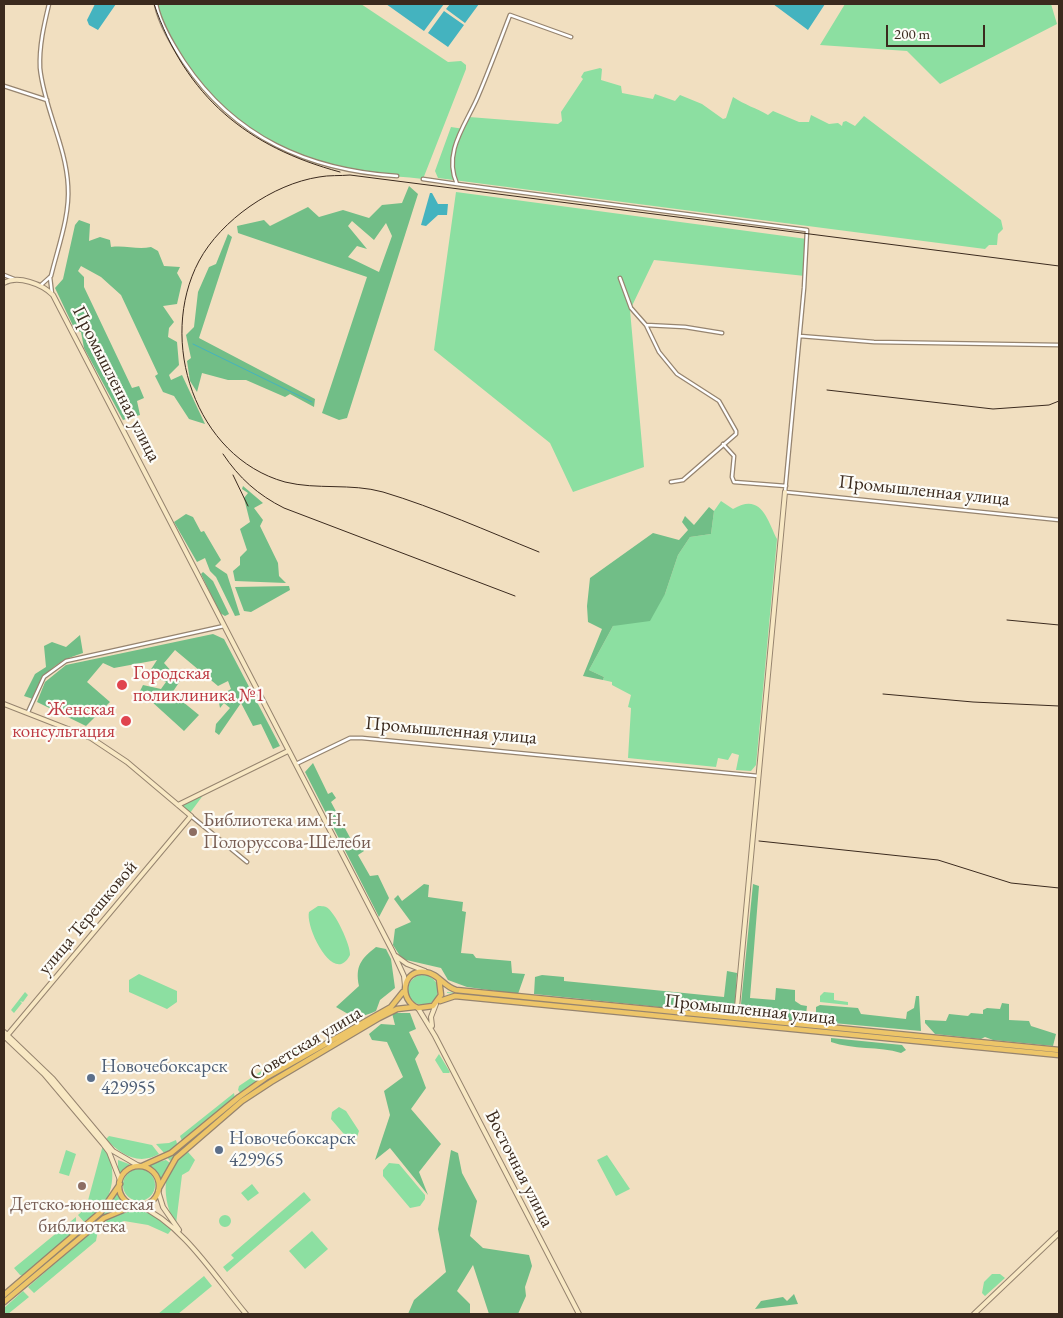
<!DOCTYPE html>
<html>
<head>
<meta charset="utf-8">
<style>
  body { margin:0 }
  #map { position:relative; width:1063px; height:1318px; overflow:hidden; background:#f1dfc0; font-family:"EB Garamond",serif }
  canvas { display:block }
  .frame { position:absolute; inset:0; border:5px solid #3b2a1e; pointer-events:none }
  .scale { position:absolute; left:886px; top:25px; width:99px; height:22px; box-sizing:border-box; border:2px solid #3b2a1e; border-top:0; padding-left:6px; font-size:15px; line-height:18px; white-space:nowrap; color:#3b2a1e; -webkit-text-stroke:4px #fdfcf7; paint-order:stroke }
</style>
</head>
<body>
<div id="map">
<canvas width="1063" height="1318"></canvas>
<div class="frame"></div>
<div class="scale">200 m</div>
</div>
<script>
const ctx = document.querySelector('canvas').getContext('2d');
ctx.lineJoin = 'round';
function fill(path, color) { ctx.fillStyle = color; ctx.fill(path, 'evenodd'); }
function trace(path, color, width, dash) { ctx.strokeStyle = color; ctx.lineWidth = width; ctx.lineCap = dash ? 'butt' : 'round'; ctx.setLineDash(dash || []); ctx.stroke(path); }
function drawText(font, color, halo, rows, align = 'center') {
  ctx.font = font + ' "EB Garamond",serif'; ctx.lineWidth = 4.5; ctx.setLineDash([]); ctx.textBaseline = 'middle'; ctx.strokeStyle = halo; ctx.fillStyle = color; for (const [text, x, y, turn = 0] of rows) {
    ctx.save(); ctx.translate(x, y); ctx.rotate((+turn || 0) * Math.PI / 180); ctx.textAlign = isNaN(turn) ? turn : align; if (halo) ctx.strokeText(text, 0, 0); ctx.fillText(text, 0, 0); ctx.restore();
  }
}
fill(new Path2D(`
  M 156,4 L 361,4 L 448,62 L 461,61 L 466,65 L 466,69 L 423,179 C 388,175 351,174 317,164 C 240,139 185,78 156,4 Z
  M 845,4 L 1051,4 L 1057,24 L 940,84 L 907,51 L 820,45 Z
  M 600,68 L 602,69 L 601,80 L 621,86 L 622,93 L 653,99 L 655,94 L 675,101 L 680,95 L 702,104 L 723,119 L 726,118 L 733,97 C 745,105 756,108 768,115 L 773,111 L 799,122 L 809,122 L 811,115 L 829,124 L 838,123 L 842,126 L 843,122 L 846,121 L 855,126 L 864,116 L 1001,220 L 1003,229 L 998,234 L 997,245 L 989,245 L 985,249 L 438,178 L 435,171 L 451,127 L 464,129 L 469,117 L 558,124 L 562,121 L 561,112 L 583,79 L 581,77 L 584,72 Z
  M 456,192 L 807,239 L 805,276 L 654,260 L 630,310 L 644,467 L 573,492 L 550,443 L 434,350 Z
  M 721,501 L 733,509 C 761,492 767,519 777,539 L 756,765 L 751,771 L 736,770 L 739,755 L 732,753 L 728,760 L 718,758 L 716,767 L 628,758 L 631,708 L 628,707 L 631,695 L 612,685 L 612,682 L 603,680 L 604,677 L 589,670 L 613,626 L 665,594 L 678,555 L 690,537 L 711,534 L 714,511 Z
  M 204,794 L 190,813 L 181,805 Z
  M 318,906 C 319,906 325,906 326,907 C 335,911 351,946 350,955 C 334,987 305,927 309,912 Z
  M 139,974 L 177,991 L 177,1002 L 167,1009 L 129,992 L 129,980 Z
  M408 990a15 15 0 1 1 30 0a15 15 0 1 1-30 0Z
  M 25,992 L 28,995 L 23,1002 L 20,1001 L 22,1003 L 14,1013 L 11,1010 Z
  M 447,992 L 527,1000 L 527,1001 L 447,993 Z
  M 824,992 L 834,993 L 834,1000 L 848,1002 L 848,1005 L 820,1002 L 820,996 Z
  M 534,1000 L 657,1012 L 534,1002 Z
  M 817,1028 L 919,1038 L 919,1040 L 817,1029 Z
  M 314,1040 L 308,1052 L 241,1094 L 238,1090 L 239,1086 L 276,1061 Z
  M 331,1043 L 332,1044 L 243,1097 L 269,1079 Z
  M 439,1054 L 450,1072 L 449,1073 L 443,1073 L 435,1060 Z
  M 234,1093 L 235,1099 L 182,1141 L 180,1136 Z
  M 238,1100 L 240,1102 L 170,1161 L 167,1157 Z
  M 339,1107 L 346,1111 L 359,1131 L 356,1140 L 349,1140 L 331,1119 L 332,1112 Z
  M 109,1136 L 152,1145 L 159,1154 C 138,1166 120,1154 106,1139 Z
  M 176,1140 L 178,1147 L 165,1154 L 156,1144 L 169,1143 Z
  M 103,1145 C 117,1165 115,1193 99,1211 C 95,1216 90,1216 84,1222 L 78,1215 L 86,1208 Z
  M 66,1150 L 76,1154 L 69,1176 L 59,1173 Z
  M 188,1152 L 195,1160 L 189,1171 L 182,1175 L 176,1224 C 162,1204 159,1160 188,1152 Z
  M 607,1155 L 630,1189 L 616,1196 L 597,1160 Z
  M 118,1160 L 129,1164 L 129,1167 L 122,1172 L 118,1172 Z
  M 166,1160 L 170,1163 L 162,1179 L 159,1178 L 150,1167 L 151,1164 Z
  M 389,1163 L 399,1164 L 425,1195 L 425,1199 L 420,1206 L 410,1208 L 383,1176 L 383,1170 Z
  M123 1185a16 16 0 1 1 32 0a16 16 0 1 1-32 0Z
  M 252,1184 L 259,1193 L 248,1201 L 241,1193 Z
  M 304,1192 L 311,1200 L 227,1272 L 223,1267 L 234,1258 L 231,1255 Z
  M 117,1193 L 127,1206 L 102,1217 L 40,1269 L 39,1268 L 102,1215 Z
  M 138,1211 L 151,1213 L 172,1229 L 168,1234 L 148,1225 L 124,1221 L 104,1232 L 106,1220 C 116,1213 126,1212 138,1211 Z
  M219 1221a6 6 0 1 1 12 0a6 6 0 1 1-12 0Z
  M 76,1217 L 76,1231 L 24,1276 L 20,1275 L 14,1268 Z
  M 99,1225 L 96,1241 L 34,1293 L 28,1287 Z
  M 312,1231 L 328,1249 L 305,1269 L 289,1251 Z
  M 992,1274 L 1000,1274 L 1005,1278 L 985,1296 L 982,1293 L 984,1282 Z
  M 204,1276 L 212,1286 L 178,1314 L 158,1314 Z
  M 23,1291 L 29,1297 L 8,1314 L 4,1314 L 4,1308 Z`), '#8cdfa1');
fill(new Path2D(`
  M 409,186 L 418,194 L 347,418 L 339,420 L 322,413 L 367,277 L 238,233 L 237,226 L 264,220 L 270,226 L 308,207 L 319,217 L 343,210 L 369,218 L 382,205 L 402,203 ZM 352,221 L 374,240 L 386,223 L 392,236 L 379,272 L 348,257 L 357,246 L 367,249 L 348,226 Z
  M 79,220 L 90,224 L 89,241 L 100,237 L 110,240 L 111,247 C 126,245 137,250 151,247 L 158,251 L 164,266 L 180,267 L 177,273 L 182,282 L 177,304 L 163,306 L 174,322 L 169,328 L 168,337 L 177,342 L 179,365 L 169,375 L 171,380 L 182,375 L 205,424 L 189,419 L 174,396 L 163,392 L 155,376 L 158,374 L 121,295 L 101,277 L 81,266 L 78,271 L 84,277 L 84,287 L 132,388 L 139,386 L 144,398 L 137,401 L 140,415 L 123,420 L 84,348 L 81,332 L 75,330 L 55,288 L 63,279 L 75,225 Z
  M 228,234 L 232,237 L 199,338 L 315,399 L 314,407 L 290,394 L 285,397 L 246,380 L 228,380 L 202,373 L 197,392 L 190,381 L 187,361 L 191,358 L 186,335 L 194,327 L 198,292 L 209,267 L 216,264 Z
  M 243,486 L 263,503 L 254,508 L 263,520 L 260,526 L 278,563 L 279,576 L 286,583 L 235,581 L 233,571 L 240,565 L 240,557 L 247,550 L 240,529 L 250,522 L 244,498 L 248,493 L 242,489 Z
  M 709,507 L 714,511 L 711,534 L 690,537 L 678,555 L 665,594 L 650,621 L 613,626 L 589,670 L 604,677 L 603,680 L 583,676 L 602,629 L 588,622 L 587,606 L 590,578 L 653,533 L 679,540 L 688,530 L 682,522 L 685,516 L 694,525 Z
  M 186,514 L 193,517 L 201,532 L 204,531 L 221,560 L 215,566 L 227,574 L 240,615 L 235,616 L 216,577 L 210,571 L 205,558 L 197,562 L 174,522 Z
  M 203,572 L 213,581 L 229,614 L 225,616 L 220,613 L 201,574 Z
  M 289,586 L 290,590 L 251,612 L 244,611 L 235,587 Z
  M 213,634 L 224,639 L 280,746 L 273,749 L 261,724 L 253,726 L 241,703 L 219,735 L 215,732 L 216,724 L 230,708 L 224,703 L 220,708 L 218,697 L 231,689 L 228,681 L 218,686 L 175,650 L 164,663 L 180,681 L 172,693 L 199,715 L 184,731 L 140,691 L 143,685 L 161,689 L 166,682 L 148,674 L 157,660 L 114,668 L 103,663 L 87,682 L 110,702 L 86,726 L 37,702 L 45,682 L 66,665 Z
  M 80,635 L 83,653 C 54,662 44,672 33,699 L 24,696 L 35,674 L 46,667 L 44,646 L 52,642 L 66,647 Z
  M 313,763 L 328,794 L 332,792 L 336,798 L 331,802 L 355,847 L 360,845 L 364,851 L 358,855 L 370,876 L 378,875 L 389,898 L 379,917 L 305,772 Z
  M 424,884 L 429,885 L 428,897 L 463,902 L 462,911 L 466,912 L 461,953 L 473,954 L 476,958 L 511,961 L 512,973 L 525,974 L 518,994 L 467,987 L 448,980 L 441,968 L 402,959 L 393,945 L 395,929 L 411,922 L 394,899 L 398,895 L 402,901 Z
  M 753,884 L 759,886 L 750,998 L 775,1000 L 776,988 L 795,990 L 795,1001 L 801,1005 L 807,1006 L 806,1015 L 799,1022 L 753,1016 L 746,1012 L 741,1004 Z
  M 376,947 L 386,949 L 391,959 L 395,988 L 380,1000 L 376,1011 C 359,1019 352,1017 336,1007 L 359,986 C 355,966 361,959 376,947 Z
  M 727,971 L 737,973 L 735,1004 L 726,1014 L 534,994 L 535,977 L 542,975 L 564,977 L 564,981 L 724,997 Z
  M 916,996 L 919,996 L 921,1031 L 822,1022 L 816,1019 L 816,1007 L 820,1005 L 858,1008 L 861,1014 L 906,1019 L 907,1012 L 914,1008 Z
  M 1002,1003 L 1009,1004 L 1009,1020 L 1029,1021 L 1031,1026 L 1056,1034 L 1053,1046 L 993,1040 L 985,1037 L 981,1039 L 935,1034 L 925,1023 L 925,1020 L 946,1021 L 949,1014 L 968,1016 L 971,1013 L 983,1014 L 983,1010 L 987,1008 L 1000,1009 Z
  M 392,1013 L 410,1013 L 416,1029 L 409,1032 L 419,1053 L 415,1059 L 426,1088 L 411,1109 L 441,1144 L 419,1172 L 428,1195 L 390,1148 L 375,1160 L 390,1115 L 384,1091 L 403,1077 L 387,1042 L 372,1040 L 369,1034 L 381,1024 L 395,1025 Z
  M 831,1038 L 902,1045 L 906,1050 L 901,1053 C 879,1046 853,1050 831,1042 Z
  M 451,1150 L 458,1153 L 462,1173 L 477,1201 L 470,1236 L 483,1248 L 529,1255 L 532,1266 L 525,1287 L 526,1296 L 518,1314 L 489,1314 L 473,1265 L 457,1291 L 470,1304 L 470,1314 L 408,1314 L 414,1300 L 446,1272 L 438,1229 Z
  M 794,1294 L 798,1304 L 755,1309 L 761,1301 L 783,1297 L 787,1301 Z`), '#71be87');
fill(new Path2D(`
  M 95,4 L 116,4 L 98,30 L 89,25 L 87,20 Z
  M 386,4 L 444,4 L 424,31 Z
  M 450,4 L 479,4 L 465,23 L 446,9 Z
  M 773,4 L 825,4 L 808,30 Z
  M 444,11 L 464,25 L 448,47 L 428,33 Z
  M 430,193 L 432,193 L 438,204 L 448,204 L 447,215 L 438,215 L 426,226 L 421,225 Z`), '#44b3bf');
trace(new Path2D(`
  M 193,344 L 312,402`), '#44b3bf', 1);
const street = new Path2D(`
  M 156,4 C 160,24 173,45 184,62 C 235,138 308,170 397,176
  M 571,37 L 510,15 C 500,41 490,68 479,94 C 468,122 442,151 457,184 L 807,230 L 804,288 L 785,492 L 1059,520
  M 4,86 L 47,100
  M 423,179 L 457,184
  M 4,275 L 14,279
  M 50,277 L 52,294
  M 620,278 L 631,308 L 646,325 L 659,352 L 677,374 L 719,401 L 736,431 L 736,434 L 683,480 L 671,482
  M 41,285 L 51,276 C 58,247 70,216 68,186 C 66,145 44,108 40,68 C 39,46 44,25 49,4
  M 646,325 L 685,327 L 722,333
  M 800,336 L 874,342 L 1059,345
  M 723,444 L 734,456 L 732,477 L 734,482 L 786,486
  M 28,712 L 44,677 L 66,661 L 224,626
  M 296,764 L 350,738 L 362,738 L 758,776
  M 191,816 L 247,862`);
const secondary = new Path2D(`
  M 4,283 C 18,275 42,284 53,295 L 393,952 L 404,976 L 405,986
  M 4,704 L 91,738 L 127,762 L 191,816 L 5,1038
  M 178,805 L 288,751
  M 396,956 L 407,964 L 425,971
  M 418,1008 L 435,1036 L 579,1314
  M 736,1018 L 785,492
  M 432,1026 L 431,1017 L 436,1004
  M 4,1032 L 53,1079 L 113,1151 L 139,1166
  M 4,1036 L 44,1074 L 103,1144 L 109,1152 L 120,1180
  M 158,1191 L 163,1207 L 179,1230
  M 138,1205 C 183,1224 215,1277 246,1314
  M 974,1314 L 1059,1233`);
const primary = new Path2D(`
  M 439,979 L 441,995 L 433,1006 L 418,1008 C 398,1000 402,969 425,972 C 438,973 444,987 456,990 L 1059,1050
  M 440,1001 L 455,996 L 1059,1055
  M 142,1166 L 171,1153 L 239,1097 L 267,1077 L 391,1007 L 403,992
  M119 1186a20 20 0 1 1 40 0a20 20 0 1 1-40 0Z
  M 159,1188 L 176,1158 L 242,1101 L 271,1082 L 379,1018 L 397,1009 L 414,1007
  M 4,1295 L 101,1212 L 120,1184
  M 4,1302 L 104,1218 L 135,1205`);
trace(street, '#96846f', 5);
trace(secondary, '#96846f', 6);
trace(primary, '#96846f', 7);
trace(street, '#fff', 2.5);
trace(secondary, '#f8e8c3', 4);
trace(primary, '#edc569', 4.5);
trace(new Path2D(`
  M 154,4 C 186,97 247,147 340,172
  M 827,390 L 993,409 L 1049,405 L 1059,401
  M 223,454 C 239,478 258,495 284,508 L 515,596
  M 233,475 L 248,506
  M 539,552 C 487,531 436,508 383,492 C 351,483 317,490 285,482 C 195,457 157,340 199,261 C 221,220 273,184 319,177 C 329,175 340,176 350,175 L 1059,266
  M 1007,620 L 1059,625
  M 883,694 L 973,702 L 1059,706
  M 759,841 L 938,860 L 1011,883 L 1059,888`), '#3b2a1e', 1);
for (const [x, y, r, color] of [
  [122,685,6,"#e0444e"],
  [126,721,6,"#e0444e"],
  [193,832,5,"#8d6e63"],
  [91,1078,5,"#5c6f8a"],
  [219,1150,5,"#5c6f8a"],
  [82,1186,5,"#8d6e63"]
]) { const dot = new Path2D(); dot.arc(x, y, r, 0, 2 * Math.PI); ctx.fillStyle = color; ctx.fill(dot); trace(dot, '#fdfcf7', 2); }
drawText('19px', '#3b2a1e', '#fdfcf7', [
  ["Промышленная улица",116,384,63],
  ["Промышленная улица",924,491,6],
  ["Промышленная улица",451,731,5],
  ["улица Терешковой",88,918,-50],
  ["Промышленная улица",750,1010,6],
  ["Советская улица",306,1044,-31],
  ["Восточная улица",519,1169,63]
]);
drawText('19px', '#be3a42', '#fdfcf7', [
  ["Городская",133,674],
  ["поликлиника №1",133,696],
  ["Женская",115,710,"right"],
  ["консультация",115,732,"right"]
], 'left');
drawText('19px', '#785e54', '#fdfcf7', [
  ["Библиотека им. Н.",203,821],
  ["Полоруссова-Шелеби",203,843],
  ["Детско-юношеская",82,1205,"center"],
  ["библиотека",82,1227,"center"]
], 'left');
drawText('19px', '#4e5e75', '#fdfcf7', [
  ["Новочебоксарск",101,1067],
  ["429955",101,1089],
  ["Новочебоксарск",229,1139],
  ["429965",229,1161]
], 'left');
</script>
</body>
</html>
